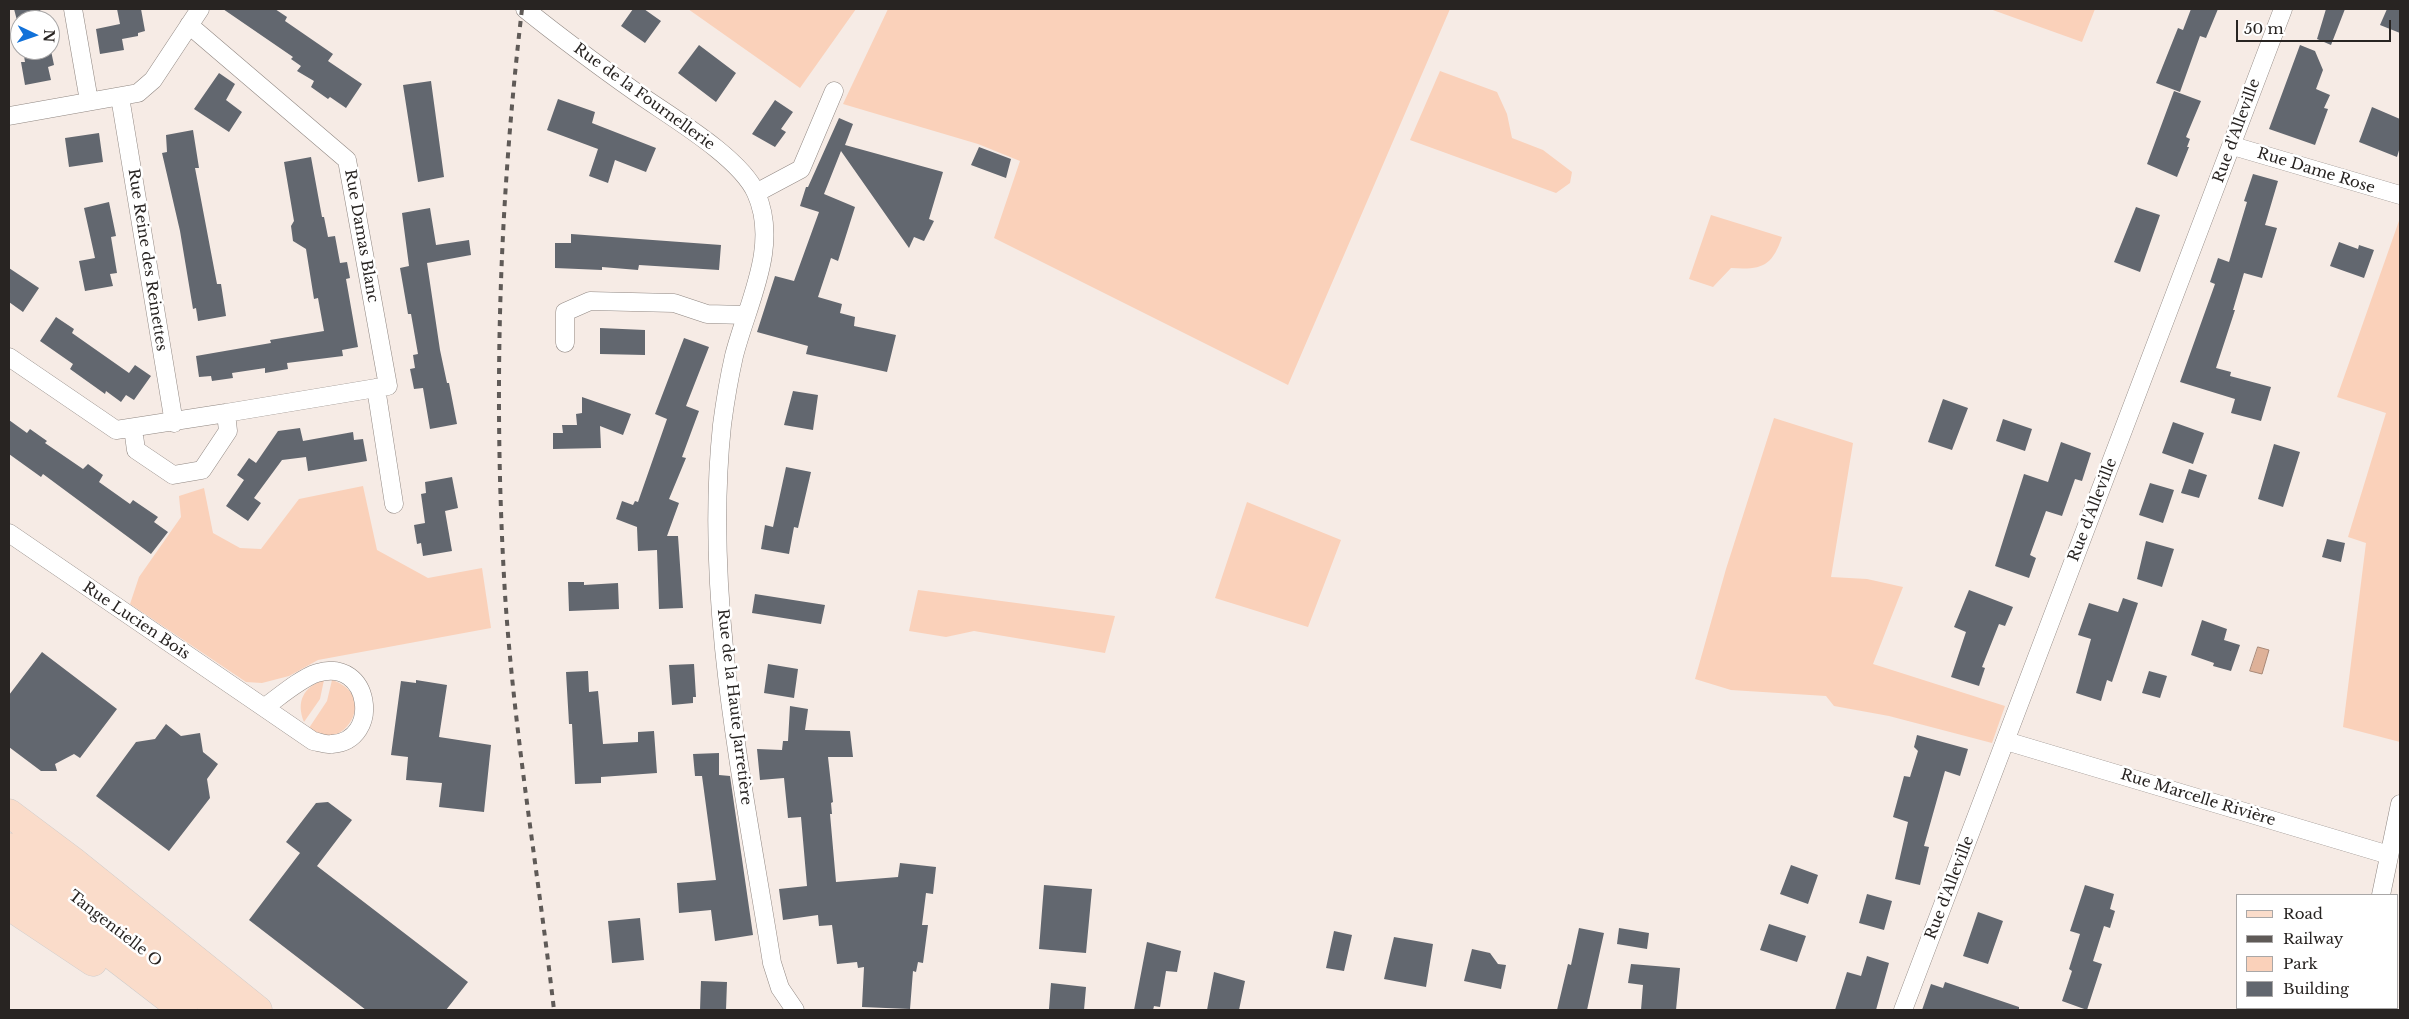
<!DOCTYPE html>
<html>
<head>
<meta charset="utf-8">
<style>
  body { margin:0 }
  #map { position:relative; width:2409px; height:1019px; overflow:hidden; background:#f6ebe5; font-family:"Libre Baskerville",serif }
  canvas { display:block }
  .frame { position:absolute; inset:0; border:10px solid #282422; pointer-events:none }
  .legend { position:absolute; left:2236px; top:894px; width:162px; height:115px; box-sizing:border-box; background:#fff; border:1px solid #a9a7a7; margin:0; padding:6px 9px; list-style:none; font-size:15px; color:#282422 }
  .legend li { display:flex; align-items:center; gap:10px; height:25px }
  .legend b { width:25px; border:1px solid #a9a7a7 }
  .north { position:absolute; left:10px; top:10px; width:50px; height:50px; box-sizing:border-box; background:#fff; border:1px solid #a9a7a7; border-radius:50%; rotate:93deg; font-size:14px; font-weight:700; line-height:20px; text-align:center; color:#282422 }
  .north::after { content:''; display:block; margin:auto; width:18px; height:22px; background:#1171d9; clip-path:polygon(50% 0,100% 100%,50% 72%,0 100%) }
  .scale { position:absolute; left:2236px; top:20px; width:155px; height:22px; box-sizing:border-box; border:2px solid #282422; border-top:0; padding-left:6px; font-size:15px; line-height:18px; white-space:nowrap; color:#282422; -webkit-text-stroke:4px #fff; paint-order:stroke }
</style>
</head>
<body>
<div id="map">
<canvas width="2409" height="1019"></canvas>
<div class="frame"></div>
<ul class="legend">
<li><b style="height:6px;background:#fadcca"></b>Road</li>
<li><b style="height:6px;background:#5f5a57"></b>Railway</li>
<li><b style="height:14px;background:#fad1ba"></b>Park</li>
<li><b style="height:14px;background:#62676f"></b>Building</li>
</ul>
<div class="north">N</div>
<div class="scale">50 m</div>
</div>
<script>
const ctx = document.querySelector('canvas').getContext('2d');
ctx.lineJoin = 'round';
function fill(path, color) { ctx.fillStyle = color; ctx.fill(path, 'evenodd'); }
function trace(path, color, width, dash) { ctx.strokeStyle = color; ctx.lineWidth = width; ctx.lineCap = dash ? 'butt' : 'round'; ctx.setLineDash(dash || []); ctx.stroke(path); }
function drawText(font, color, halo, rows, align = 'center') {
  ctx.font = font + ' "Libre Baskerville",serif'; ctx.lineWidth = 5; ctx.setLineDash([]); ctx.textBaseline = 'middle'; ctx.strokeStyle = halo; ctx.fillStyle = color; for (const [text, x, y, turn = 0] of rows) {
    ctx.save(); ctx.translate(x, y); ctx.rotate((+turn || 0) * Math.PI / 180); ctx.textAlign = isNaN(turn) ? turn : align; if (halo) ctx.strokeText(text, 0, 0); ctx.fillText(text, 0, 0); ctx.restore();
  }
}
fill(new Path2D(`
  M 688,9 L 856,9 L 800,88 Z
  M 888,9 L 1450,9 L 1288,385 L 994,238 L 1020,161 L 978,144 L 843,104 Z
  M 1990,9 L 2095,9 L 2082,42 Z
  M 1440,71 L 1497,92 L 1507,114 L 1512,138 L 1543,150 L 1572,172 L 1570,183 L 1556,193 L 1410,140 Z
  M 1711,215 L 1782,237 C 1772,267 1761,270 1731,268 L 1713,287 L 1689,279 Z
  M 2400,218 L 2400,742 L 2343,727 L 2366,543 L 2348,537 L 2386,413 L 2337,397 Z
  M 1774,418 L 1853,443 L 1831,577 L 1867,579 L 1903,587 L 1873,664 L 2005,706 L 1992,743 L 1889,716 L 1834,706 L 1826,696 L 1731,690 L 1695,679 L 1726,569 Z
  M 363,486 L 377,550 L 428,578 L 482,568 L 491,628 L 318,660 L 289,676 L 262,683 L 246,682 L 130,604 L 139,577 L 181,517 L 179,496 L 204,488 L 213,533 L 240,548 L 261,549 L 299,499 Z
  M 1247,502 L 1341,540 L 1308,627 L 1215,598 Z
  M 918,590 L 1115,616 L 1105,653 L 974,631 L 946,637 L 909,631 Z
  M 324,680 L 320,699 L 304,722 C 296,702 303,687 324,680 Z
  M 332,680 C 382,696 340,758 309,728 L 327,701 Z`), '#fad1ba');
const water = new Path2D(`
  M 2258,647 L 2269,650 L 2262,674 L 2250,671 Z`);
fill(water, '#deb198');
trace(water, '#a78775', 1);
fill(new Path2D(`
  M 14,9 L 40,9 L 41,14 L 45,13 L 46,20 L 20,20 L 20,32 Z
  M 117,9 L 141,9 L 145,31 L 138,33 L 138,36 L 122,39 L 124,50 L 100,54 L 96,29 L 120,24 Z
  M 223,9 L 275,9 L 287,17 L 285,21 L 333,54 L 328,61 L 362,84 L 346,108 L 330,97 L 328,99 L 311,87 L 314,81 L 297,71 L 301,66 L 291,59 L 293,57 Z
  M 633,9 L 644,9 L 661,21 L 645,43 L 621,26 Z
  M 2191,9 L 2218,9 L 2206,38 L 2200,36 L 2180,92 L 2156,83 L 2178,28 L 2183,30 Z
  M 2326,9 L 2345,9 L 2331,45 L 2317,39 Z
  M 2387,9 L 2400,9 L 2400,33 L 2380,25 Z
  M 699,45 L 736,73 L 716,102 L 678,73 Z
  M 2300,45 L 2315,51 L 2323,70 L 2316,89 L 2330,95 L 2324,108 L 2328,109 L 2315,145 L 2269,129 Z
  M 50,46 L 54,65 L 48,67 L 51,80 L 25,85 L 21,62 L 25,62 L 23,50 L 50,50 Z
  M 219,73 L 235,84 L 226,100 L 242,112 L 229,132 L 194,109 Z
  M 431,81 L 444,177 L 418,182 L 403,85 Z
  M 2174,91 L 2201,101 L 2186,137 L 2190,139 L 2187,147 L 2189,147 L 2177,177 L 2147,164 Z
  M 558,99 L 595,112 L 592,123 L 656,148 L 646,172 L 615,160 L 608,183 L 589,176 L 598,149 L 547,130 Z
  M 775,100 L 793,112 L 781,129 L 786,132 L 775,147 L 752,134 Z
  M 2372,107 L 2400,119 L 2400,147 L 2397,157 L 2359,142 Z
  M 839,118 L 853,124 L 845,145 L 943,172 L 929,219 L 934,221 L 924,241 L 914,237 L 909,248 L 841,151 L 824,194 L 855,207 L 838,261 L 831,258 L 818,297 L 842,304 L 840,313 L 855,317 L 854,326 L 896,335 L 887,372 L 806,354 L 808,346 L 757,332 L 775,276 L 794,281 L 819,212 L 800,206 L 806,187 L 808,187 Z
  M 193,130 L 199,168 L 195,168 L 217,284 L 221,284 L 226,316 L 198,321 L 196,308 L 193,309 L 180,231 L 162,153 L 167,152 L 166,135 Z
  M 99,133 L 103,162 L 69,167 L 65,138 Z
  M 979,147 L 1011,159 L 1006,178 L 971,165 Z
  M 311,157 L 322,217 L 324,217 L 328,237 L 335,236 L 340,263 L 347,262 L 350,278 L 346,279 L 358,347 L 342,350 L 343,356 L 287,363 L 288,369 L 265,373 L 265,368 L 232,373 L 233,378 L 212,381 L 211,376 L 199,377 L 196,356 L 271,343 L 270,340 L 324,331 L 318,298 L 314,299 L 306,249 L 293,241 L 291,226 L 294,221 L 284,162 Z
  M 2253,174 L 2278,181 L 2265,225 L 2277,228 L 2262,278 L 2244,273 L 2233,310 L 2235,310 L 2216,368 L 2231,372 L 2230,376 L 2271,387 L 2261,421 L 2231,413 L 2235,399 L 2180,382 L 2215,284 L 2210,282 L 2218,258 L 2229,262 L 2247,202 L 2244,201 Z
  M 109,202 L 116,236 L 111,237 L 117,273 L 110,274 L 113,286 L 85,291 L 79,261 L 95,258 L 84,208 Z
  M 2136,207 L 2160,215 L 2140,272 L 2114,262 Z
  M 430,208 L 436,245 L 469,240 L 471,255 L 427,263 L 440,350 L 447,383 L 449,383 L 457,424 L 430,429 L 423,388 L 414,389 L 410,369 L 415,368 L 413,355 L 418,354 L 411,314 L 408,314 L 400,268 L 409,266 L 402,213 Z
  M 571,234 L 721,245 L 719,270 L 639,265 L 638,270 L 602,267 L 602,270 L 555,268 L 555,243 L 571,243 Z
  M 2339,242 L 2358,249 L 2359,245 L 2374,250 L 2364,278 L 2330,266 Z
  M 9,268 L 39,288 L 23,312 L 9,302 Z
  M 56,317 L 74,329 L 72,333 L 129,373 L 135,365 L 151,376 L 134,400 L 126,395 L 121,402 L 106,391 L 105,394 L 70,369 L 73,364 L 40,341 Z
  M 600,328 L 645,330 L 645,355 L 600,354 Z
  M 684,338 L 709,347 L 686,406 L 699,411 L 682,457 L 686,458 L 669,499 L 679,503 L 667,536 L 678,536 L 683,608 L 659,609 L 657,550 L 638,551 L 637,527 L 616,519 L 622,501 L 633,505 L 635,501 L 638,502 L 667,419 L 655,414 Z
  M 793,391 L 818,395 L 813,430 L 784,425 Z
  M 582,397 L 631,414 L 623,435 L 600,426 L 601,448 L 553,449 L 553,433 L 563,433 L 562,425 L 577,425 L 576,414 L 582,413 Z
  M 1943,399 L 1968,408 L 1952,450 L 1928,442 Z
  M 2003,419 L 2032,429 L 2025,451 L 1996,441 Z
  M 9,420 L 27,433 L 30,429 L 47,441 L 45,443 L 83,469 L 88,464 L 103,475 L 99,482 L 130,504 L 133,500 L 158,517 L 154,522 L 168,532 L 151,554 L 43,474 L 41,477 L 9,454 Z
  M 2173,422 L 2204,433 L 2193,464 L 2162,453 Z
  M 300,428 L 303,441 L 353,432 L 354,440 L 363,439 L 367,461 L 308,471 L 306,457 L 282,460 L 254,498 L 261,503 L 248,521 L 226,506 L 244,480 L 237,475 L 249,458 L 256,463 L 278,431 Z
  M 2061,442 L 2091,453 L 2082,481 L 2075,479 L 2062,516 L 2046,511 L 2030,555 L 2036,558 L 2029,578 L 1995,566 L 2024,474 L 2048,482 Z
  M 2274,444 L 2300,452 L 2283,507 L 2258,499 Z
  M 786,467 L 811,472 L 798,528 L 794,527 L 789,554 L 761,549 L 765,525 L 773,527 Z
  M 2189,469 L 2207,475 L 2199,498 L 2181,493 Z
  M 452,477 L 458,508 L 445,511 L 452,551 L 423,556 L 421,543 L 417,544 L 414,525 L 425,523 L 421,494 L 426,493 L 425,482 Z
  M 2150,483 L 2174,490 L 2163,523 L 2139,515 Z
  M 2327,539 L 2345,543 L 2341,562 L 2322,557 Z
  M 2146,541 L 2174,549 L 2162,587 L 2137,579 Z
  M 568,582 L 584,582 L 584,585 L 618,583 L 619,609 L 569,611 Z
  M 1969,590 L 2013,607 L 2005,626 L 1999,624 L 1982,667 L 1985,668 L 1979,686 L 1951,677 L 1966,632 L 1954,627 Z
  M 755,594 L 825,605 L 821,624 L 752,613 Z
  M 2123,598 L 2138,603 L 2112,682 L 2107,680 L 2101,701 L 2076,693 L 2091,639 L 2078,635 L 2089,603 L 2118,612 Z
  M 2202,620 L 2227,629 L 2224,640 L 2240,645 L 2231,671 L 2213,666 L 2214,663 L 2191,655 Z
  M 42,652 L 117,709 L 80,758 L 74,754 L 55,764 L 57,771 L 41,771 L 9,747 L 9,695 Z
  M 694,664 L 696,697 L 693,697 L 693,703 L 672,705 L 669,665 Z
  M 768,664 L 798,669 L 794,698 L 764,693 Z
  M 588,671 L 589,692 L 598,691 L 603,744 L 638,742 L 638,732 L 654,731 L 657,773 L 601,777 L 601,783 L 575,784 L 572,724 L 569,724 L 566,672 Z
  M 2149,671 L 2167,676 L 2160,698 L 2142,693 Z
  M 416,680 L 447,685 L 439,737 L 491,745 L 484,812 L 439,807 L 442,783 L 406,780 L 408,757 L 391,755 L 401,681 L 416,683 Z
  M 790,706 L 808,709 L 805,730 L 850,731 L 853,757 L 828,757 L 833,802 L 831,803 L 832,814 L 830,814 L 836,882 L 898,877 L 900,863 L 936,867 L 933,894 L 926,893 L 922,925 L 928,925 L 923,963 L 918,962 L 916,972 L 913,971 L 910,1009 L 862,1007 L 864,967 L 858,968 L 857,962 L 837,964 L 832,925 L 819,926 L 818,915 L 783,920 L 779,889 L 807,886 L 801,817 L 788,818 L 784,778 L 760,780 L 757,749 L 782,750 L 783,741 L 788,741 Z
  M 166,724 L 181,736 L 200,733 L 203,752 L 218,764 L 207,779 L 210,798 L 169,851 L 96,796 L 136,742 L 155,739 Z
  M 1917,735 L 1968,749 L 1960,776 L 1945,771 L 1924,846 L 1929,847 L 1920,885 L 1895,879 L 1908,822 L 1893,817 L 1904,776 L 1910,777 L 1918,751 L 1914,747 Z
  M 719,753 L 719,775 L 730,776 L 753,935 L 715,941 L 711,910 L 679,913 L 677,883 L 716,880 L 702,776 L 695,776 L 693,754 Z
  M 328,802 L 352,820 L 317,866 L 468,982 L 446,1010 L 366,1010 L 249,920 L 300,853 L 286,842 L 316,803 Z
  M 1791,865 L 1818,875 L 1808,904 L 1780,894 Z
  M 1044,885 L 1092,889 L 1086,953 L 1039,949 Z
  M 2085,885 L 2114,894 L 2110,909 L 2115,911 L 2110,928 L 2104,926 L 2093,961 L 2102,964 L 2087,1010 L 2062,1001 L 2072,971 L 2069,969 L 2080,934 L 2070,931 Z
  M 1867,894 L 1892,901 L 1884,930 L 1859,923 Z
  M 1978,912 L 2003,921 L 1988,964 L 1963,956 Z
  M 640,918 L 644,960 L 612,963 L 608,921 Z
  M 1769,924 L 1806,936 L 1797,962 L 1760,950 Z
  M 1579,928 L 1604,933 L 1587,1010 L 1557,1010 L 1568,964 L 1571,965 Z
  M 1619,928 L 1649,933 L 1647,949 L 1617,944 Z
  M 1334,931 L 1352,935 L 1344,971 L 1326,968 Z
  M 1394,937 L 1433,944 L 1426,987 L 1384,979 Z
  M 1147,942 L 1181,951 L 1177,972 L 1166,971 L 1160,1007 L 1154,1006 L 1153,1010 L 1134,1010 Z
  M 1472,949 L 1490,953 L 1498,964 L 1506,965 L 1501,989 L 1464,981 Z
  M 1867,956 L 1889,963 L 1876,1010 L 1835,1010 L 1847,972 L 1861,976 Z
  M 1631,964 L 1680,968 L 1676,1010 L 1641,1010 L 1643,985 L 1628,983 Z
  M 1214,972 L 1245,981 L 1239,1010 L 1207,1010 Z
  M 701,981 L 727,982 L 726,1010 L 700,1010 Z
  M 1945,982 L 2019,1007 L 2019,1010 L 1922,1010 L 1931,984 L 1943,988 Z
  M 1051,983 L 1086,987 L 1084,1010 L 1049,1009 Z`), '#62676f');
const minor = new Path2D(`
  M 73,9 L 89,101
  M 525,9 C 561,38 599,66 637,93 C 671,117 740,157 756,193 C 780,246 747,304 734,356 C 729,378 725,402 722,425 C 703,605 744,786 772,963 L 780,988 L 795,1010
  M 120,97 L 174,423
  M 9,116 L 138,93 L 153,80 L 200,9
  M 2233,146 L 2400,195
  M 756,193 L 801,169 L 834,91
  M 565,343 L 565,312 L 590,301 L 674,303 L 707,314 L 746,315
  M 9,357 L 116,430 L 226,413
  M 376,388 L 394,504
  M 133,428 L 136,450 L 173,475 L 202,470 L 228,431 L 226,413 L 388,386 L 347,160 L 189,25
  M 9,533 L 313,741 C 319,742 326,745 332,744 C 382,741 371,656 317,673 C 301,678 279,697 265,707
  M 2006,741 L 2389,855
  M 2381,895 L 2400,804
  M 1903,1010 L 2283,9
  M 2358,1010 L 2358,1008`);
const primary = new Path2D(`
  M 9,813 L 73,861 L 258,1010
  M 9,847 L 222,1010
  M 9,876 L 183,1010
  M 9,906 L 93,962`);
trace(minor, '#908782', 19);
trace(primary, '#cbcaca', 29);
trace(minor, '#fff', 18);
trace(primary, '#fadcca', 28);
trace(new Path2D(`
  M 522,9 C 499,205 493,396 505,594 C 514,733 538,871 554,1010`), '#5f5a57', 4, [6, 6]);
drawText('15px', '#282422', '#fff', [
  ["Rue de la Fournellerie",644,97,36],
  ["Rue d'Alleville",2237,131,-70],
  ["Rue Dame Rose",2316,171,17],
  ["Rue Damas Blanc",361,236,80],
  ["Rue Reine des Reinettes",147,260,81],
  ["Rue d'Alleville",2093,510,-69],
  ["Rue Lucien Bois",136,621,34],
  ["Rue de la Haute Jarretière",734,707,83],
  ["Rue Marcelle Rivière",2198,798,17],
  ["Rue d'Alleville",1950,888,-69],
  ["Tangentielle O",115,929,38]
]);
</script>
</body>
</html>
